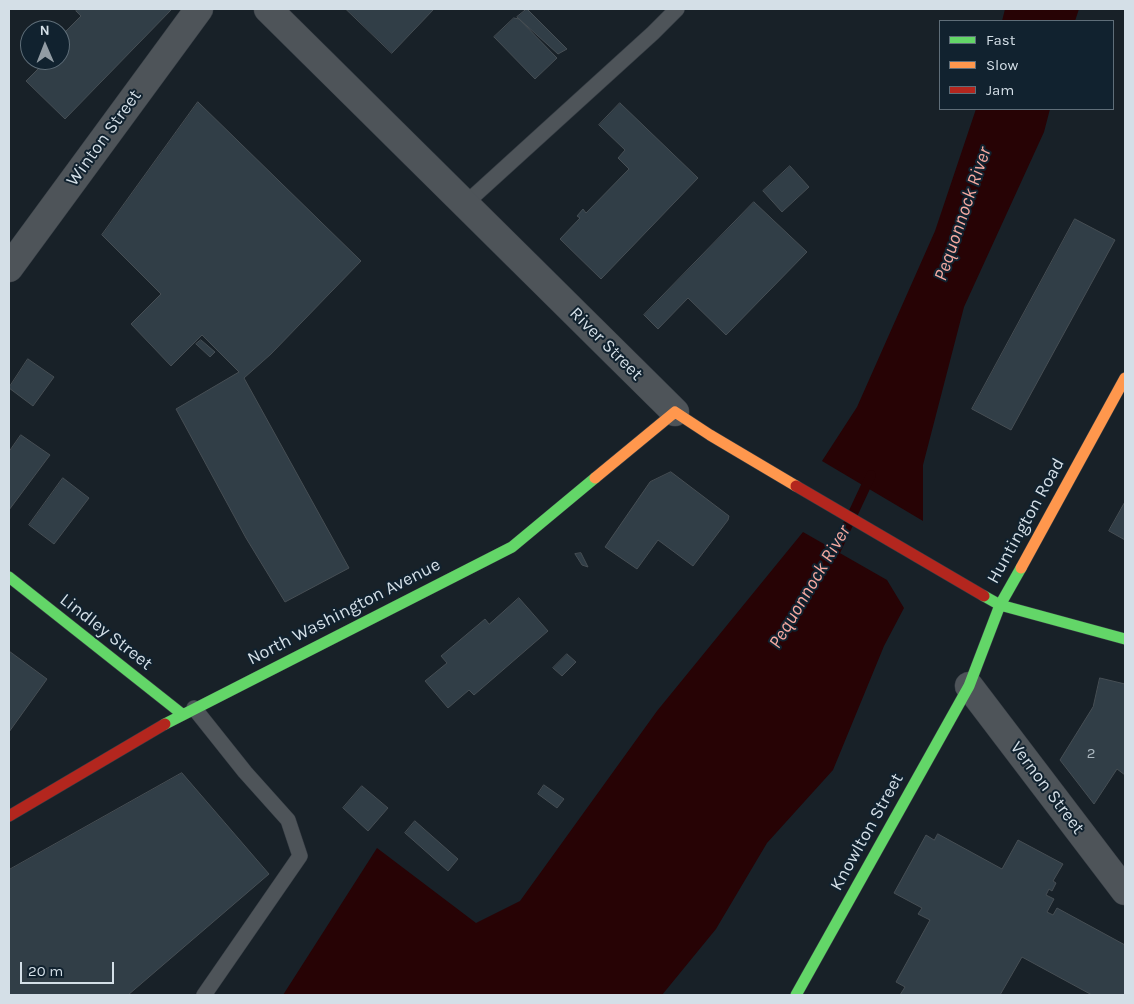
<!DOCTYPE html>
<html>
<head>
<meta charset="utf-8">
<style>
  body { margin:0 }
  #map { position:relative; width:1134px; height:1004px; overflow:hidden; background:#182128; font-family:Karla,sans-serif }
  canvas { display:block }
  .frame { position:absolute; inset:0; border:10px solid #d4dfe7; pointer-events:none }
  .legend { position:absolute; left:939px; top:20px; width:175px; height:90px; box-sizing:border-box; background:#11222f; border:1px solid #5f6e79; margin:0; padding:6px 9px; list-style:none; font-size:15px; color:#d4dfe7 }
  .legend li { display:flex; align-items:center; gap:10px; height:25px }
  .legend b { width:25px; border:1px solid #5f6e79 }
  .north { position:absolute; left:20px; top:20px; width:50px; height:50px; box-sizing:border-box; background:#11222f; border:1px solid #5f6e79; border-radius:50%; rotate:359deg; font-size:14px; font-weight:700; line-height:20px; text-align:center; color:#d4dfe7 }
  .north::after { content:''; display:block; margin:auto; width:18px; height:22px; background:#929ca4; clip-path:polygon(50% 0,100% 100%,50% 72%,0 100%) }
  .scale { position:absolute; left:20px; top:962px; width:94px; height:22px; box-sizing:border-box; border:2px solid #d4dfe7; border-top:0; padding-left:6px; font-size:15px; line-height:18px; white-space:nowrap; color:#d4dfe7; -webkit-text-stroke:4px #11222f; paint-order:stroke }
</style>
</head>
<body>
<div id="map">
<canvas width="1134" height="1004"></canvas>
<div class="frame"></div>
<ul class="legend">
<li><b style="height:6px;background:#63d668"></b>Fast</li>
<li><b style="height:6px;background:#ff974d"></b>Slow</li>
<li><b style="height:6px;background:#b3261e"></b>Jam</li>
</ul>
<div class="north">N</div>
<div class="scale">20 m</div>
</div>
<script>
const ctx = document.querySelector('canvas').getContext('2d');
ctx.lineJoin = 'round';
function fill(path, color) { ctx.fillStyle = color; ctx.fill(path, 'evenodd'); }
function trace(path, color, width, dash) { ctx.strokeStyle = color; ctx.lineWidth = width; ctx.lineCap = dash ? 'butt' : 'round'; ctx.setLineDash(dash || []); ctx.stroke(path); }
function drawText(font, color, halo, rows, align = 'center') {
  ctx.font = font + ' Karla,sans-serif'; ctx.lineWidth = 4; ctx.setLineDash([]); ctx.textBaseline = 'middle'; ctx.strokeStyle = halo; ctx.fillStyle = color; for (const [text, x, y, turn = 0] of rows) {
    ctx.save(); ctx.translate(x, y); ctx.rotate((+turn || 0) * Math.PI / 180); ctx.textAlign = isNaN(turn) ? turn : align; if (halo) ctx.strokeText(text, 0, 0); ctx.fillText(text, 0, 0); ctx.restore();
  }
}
fill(new Path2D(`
  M 1005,9 L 1079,9 L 1075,21 L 1002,21 Z
  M 976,109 L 1050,109 L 1044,132 L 964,307 L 923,465 L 923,521 L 822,461 L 857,407 L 935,231 Z
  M 803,532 L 887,580 L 904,608 L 884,646 L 833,770 L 767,843 L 716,929 L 662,995 L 283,995 L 377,848 L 476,923 L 520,901 L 657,711 Z`), '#270305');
trace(new Path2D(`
  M 829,561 L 836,550 L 871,475`), '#270305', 10);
const building = new Path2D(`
  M 78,9 L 172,9 L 65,119 L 26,81 L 47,60 L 60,60 L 60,46 L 68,38 L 63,34 L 81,16 L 76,11 Z
  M 346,9 L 434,9 L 392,53 Z
  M 527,9 L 567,49 L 558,54 L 517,17 Z
  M 514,18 L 519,19 L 557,58 L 535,79 L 494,37 Z
  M 198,102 L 361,261 L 271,354 L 244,378 L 349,568 L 285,602 L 246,538 L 176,409 L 239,372 L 202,335 L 171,366 L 131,324 L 161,294 L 102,235 Z
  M 620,103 L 698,178 L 601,279 L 560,239 L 580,218 L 577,216 L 583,209 L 586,213 L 629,169 L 618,158 L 625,150 L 599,125 Z
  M 790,166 L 809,187 L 782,212 L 763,191 Z
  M 754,202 L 807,252 L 726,335 L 688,298 L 658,329 L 644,315 Z
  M 1075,219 L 1115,240 L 1011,430 L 972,409 Z
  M 201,340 L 215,352 L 210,357 L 196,344 Z
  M 28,359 L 54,377 L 33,406 L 9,388 Z
  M 21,435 L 50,455 L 9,510 L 9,452 Z
  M 671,472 L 729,516 L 728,520 L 693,566 L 658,540 L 637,569 L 605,547 L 650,482 Z
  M 63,478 L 89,498 L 54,544 L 29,525 Z
  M 1125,502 L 1125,540 L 1109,531 Z
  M 581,553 L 588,567 L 582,565 L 575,554 Z
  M 519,598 L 548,631 L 474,695 L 469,690 L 448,708 L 425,681 L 447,663 L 441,656 L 485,619 L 489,624 Z
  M 9,651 L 47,679 L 9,732 Z
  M 567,654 L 576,662 L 562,676 L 553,668 Z
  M 1100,678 L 1125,684 L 1125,775 L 1117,769 L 1094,804 L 1060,760 L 1093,707 Z
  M 182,773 L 269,874 L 128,995 L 9,995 L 9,870 Z
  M 544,785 L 564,799 L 557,808 L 538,794 Z
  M 362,786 L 388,808 L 368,831 L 343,808 Z
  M 415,821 L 458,859 L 448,871 L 405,833 Z
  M 938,834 L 1002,869 L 1018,840 L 1063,864 L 1053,881 L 1056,883 L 1052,891 L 1049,889 L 1046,895 L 1054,899 L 1047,912 L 1053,915 L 1057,908 L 1125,945 L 1125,992 L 1124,995 L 1092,995 L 1022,957 L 1000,995 L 900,995 L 905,987 L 896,982 L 930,920 L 918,914 L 922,908 L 894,893 L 926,835 L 934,840 Z`);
fill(building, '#313e47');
trace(building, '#464e54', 1);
const lane = new Path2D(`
  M 465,204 L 653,33 L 677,9
  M 194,708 L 245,772 L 288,820 L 300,856 L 204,995`);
const street = new Path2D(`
  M 268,9 L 675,412
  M 9,268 L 199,9
  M 969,686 L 1125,891`);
const fast = new Path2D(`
  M 9,577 L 182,714
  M 984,596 L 1000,605 L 1125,639
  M 165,724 L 512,547 L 595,478
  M 796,995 L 969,686 L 1000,605 L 1021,568`);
const slow = new Path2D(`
  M 595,478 L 675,412 L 710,435 L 796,486
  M 1021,568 L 1125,378`);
const jam = new Path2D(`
  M 796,486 L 984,596
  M 9,816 L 165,724`);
trace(lane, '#363d44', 16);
trace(street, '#363d44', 29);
trace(fast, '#363d44', 12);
trace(slow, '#363d44', 12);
trace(jam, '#363d44', 12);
trace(lane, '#4e5459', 15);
trace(street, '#4e5459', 28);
trace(fast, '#63d668', 11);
trace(slow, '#ff974d', 11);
trace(jam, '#b3261e', 11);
drawText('15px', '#abb7bf', null, [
  ["2",1091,754]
]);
drawText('18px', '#d4dfe7', '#11222f', [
  ["Winton Street",104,138,-54],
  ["River Street",606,344,45],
  ["Huntington Road",1026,521,-61],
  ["North Washington Avenue",344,612,-27],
  ["Lindley Street",106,632,38],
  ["Vernon Street",1047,788,53],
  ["Knowlton Street",867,832,-61]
]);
drawText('italic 19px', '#f6aaa1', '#11222f', [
  ["Pequonnock River",963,214,-71],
  ["Pequonnock River",810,587,-59]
]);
</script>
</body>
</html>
